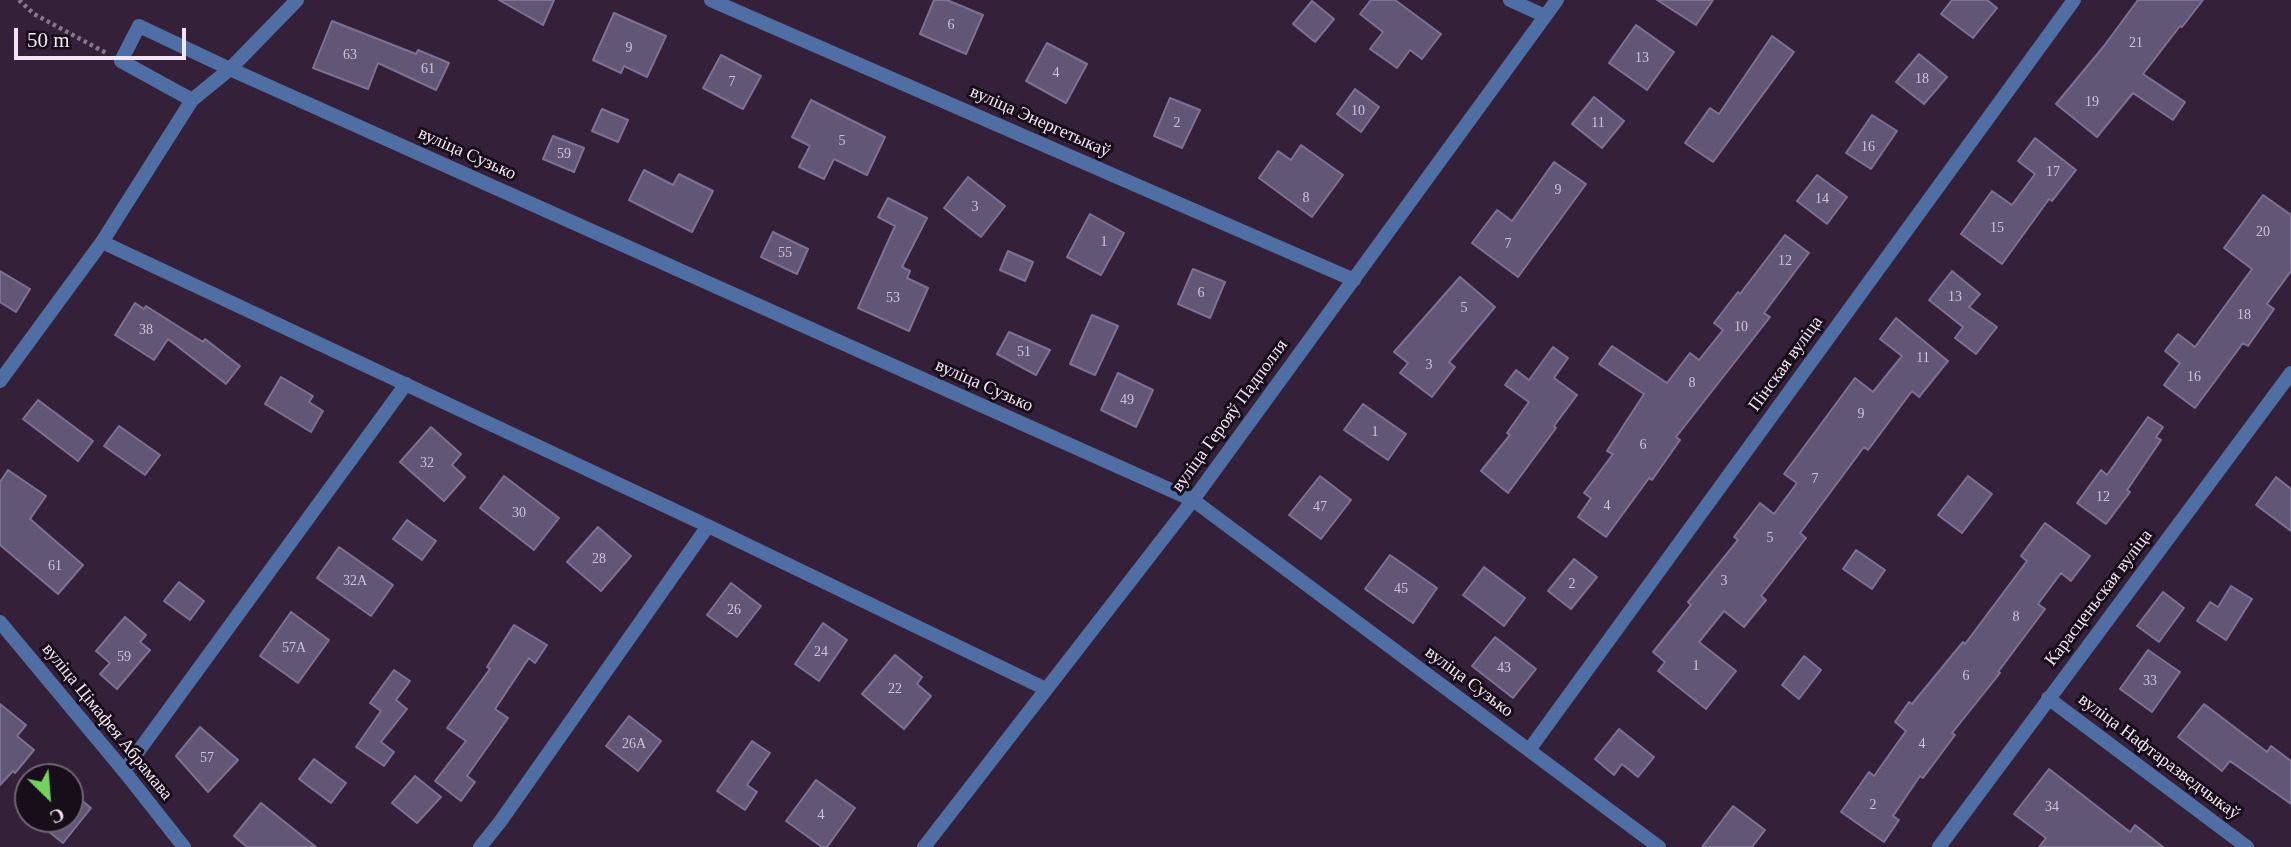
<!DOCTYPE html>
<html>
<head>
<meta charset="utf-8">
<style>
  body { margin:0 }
  #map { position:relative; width:2291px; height:847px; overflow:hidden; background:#352039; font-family:Georgia,serif }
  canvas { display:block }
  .north { position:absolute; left:14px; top:763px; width:70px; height:70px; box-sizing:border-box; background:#170e19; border:2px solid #6f6471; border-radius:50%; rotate:155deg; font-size:19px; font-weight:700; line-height:28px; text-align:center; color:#f3e5f6 }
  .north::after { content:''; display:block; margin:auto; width:24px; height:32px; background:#71d35e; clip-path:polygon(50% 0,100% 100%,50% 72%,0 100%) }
  .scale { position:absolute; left:14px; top:28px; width:172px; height:32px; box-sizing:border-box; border:4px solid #f3e5f6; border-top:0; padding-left:9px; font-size:21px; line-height:24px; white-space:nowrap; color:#f3e5f6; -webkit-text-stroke:5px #170e19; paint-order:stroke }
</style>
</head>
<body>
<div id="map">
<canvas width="2291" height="847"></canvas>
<div class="north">С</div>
<div class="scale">50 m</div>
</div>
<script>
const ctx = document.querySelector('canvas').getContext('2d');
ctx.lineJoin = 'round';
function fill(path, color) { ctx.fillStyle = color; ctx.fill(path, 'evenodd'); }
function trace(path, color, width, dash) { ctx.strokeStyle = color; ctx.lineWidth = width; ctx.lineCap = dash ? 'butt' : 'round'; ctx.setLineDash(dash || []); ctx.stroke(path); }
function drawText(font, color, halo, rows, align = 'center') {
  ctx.font = font + ' Georgia,serif'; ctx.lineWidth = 6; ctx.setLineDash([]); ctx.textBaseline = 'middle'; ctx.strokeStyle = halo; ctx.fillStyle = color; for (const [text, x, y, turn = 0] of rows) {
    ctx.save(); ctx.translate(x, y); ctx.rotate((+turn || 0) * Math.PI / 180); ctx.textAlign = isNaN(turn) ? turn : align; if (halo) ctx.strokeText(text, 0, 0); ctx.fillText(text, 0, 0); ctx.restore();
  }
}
const building = new Path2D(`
  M 499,0 L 554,0 L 543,25 Z
  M 934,0 L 947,0 L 983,15 L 966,54 L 920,34 Z
  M 1371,0 L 1395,0 L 1441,34 L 1422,59 L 1410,50 L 1397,68 L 1370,49 L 1383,32 L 1360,14 Z
  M 1657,0 L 1713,0 L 1696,25 Z
  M 1952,0 L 1987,0 L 1997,8 L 1973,38 L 1941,14 Z
  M 2138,0 L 2203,0 L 2182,27 L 2180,26 L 2143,74 L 2185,102 L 2173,120 L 2133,93 L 2097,137 L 2056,104 L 2104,46 Z
  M 1312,1 L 1334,19 L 1315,42 L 1293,24 Z
  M 614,13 L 666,36 L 647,77 L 624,66 L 621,73 L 593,60 Z
  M 332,21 L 416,54 L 418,50 L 449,63 L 436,90 L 378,63 L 368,89 L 313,68 Z
  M 1636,25 L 1674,52 L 1647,90 L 1609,63 Z
  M 1772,36 L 1794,52 L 1713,162 L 1685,143 L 1710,108 L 1719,114 Z
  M 1047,43 L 1087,64 L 1066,103 L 1026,81 Z
  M 1919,54 L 1947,77 L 1924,104 L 1896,82 Z
  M 721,55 L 761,76 L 743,109 L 703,88 Z
  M 1355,89 L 1379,107 L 1361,132 L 1337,114 Z
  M 1594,97 L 1624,121 L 1602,148 L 1572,124 Z
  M 1170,98 L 1200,110 L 1182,148 L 1154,136 Z
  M 811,100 L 885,137 L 867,175 L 834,159 L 824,179 L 799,167 L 810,146 L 792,137 Z
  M 602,109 L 628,120 L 618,142 L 592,131 Z
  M 1872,115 L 1897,131 L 1871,169 L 1846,153 Z
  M 553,136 L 584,148 L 574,172 L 543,159 Z
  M 2035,138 L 2076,170 L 2052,201 L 2049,199 L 2002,264 L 1961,234 L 1992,191 L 2012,205 L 2035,174 L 2018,161 Z
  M 1301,145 L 1343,175 L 1312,217 L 1259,178 L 1278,151 L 1291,160 Z
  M 1554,162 L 1586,184 L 1518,277 L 1472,243 L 1497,210 L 1512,221 Z
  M 644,170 L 673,185 L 679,174 L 713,191 L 692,232 L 629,200 Z
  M 1817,175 L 1847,197 L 1827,224 L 1797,201 Z
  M 968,177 L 1005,206 L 981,237 L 944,208 Z
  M 2263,195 L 2291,215 L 2291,271 L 2267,304 L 2274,309 L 2248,346 L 2243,343 L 2195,408 L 2164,385 L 2180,363 L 2165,351 L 2178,334 L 2195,347 L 2252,269 L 2224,248 Z
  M 888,198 L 927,218 L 902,267 L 910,271 L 907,278 L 928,288 L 909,331 L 858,308 L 895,226 L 878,217 Z
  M 1090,214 L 1124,233 L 1101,275 L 1067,257 Z
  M 773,232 L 808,249 L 797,274 L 761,257 Z
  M 1785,235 L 1809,253 L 1764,313 L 1770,317 L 1676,437 L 1680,440 L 1652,480 L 1649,478 L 1606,537 L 1578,517 L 1591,498 L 1584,493 L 1613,454 L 1607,451 L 1644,394 L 1599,364 L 1612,346 L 1667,383 L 1690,353 L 1699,360 L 1723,330 L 1714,323 L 1738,292 L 1740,294 Z
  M 1008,251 L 1033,262 L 1025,281 L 1000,270 Z
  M 1193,269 L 1225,282 L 1210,318 L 1178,304 Z
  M 0,271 L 30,289 L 16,312 L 0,302 Z
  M 1952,271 L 1980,294 L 1969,307 L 1997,327 L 1976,354 L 1955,338 L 1963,327 L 1929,300 Z
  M 1460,277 L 1495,307 L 1449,362 L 1455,367 L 1432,397 L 1400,373 L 1408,363 L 1394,352 Z
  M 135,303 L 144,309 L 146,306 L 203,342 L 205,339 L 240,366 L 226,384 L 168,339 L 154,360 L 115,335 Z
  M 1092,315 L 1118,326 L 1095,375 L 1070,364 Z
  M 1896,318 L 1948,361 L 1919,397 L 1912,391 L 1868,450 L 1864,447 L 1800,533 L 1806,538 L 1761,596 L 1766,600 L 1744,627 L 1724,611 L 1699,642 L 1736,671 L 1706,709 L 1658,671 L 1665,662 L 1653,652 L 1691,605 L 1688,602 L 1738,540 L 1734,537 L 1760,503 L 1774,514 L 1797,483 L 1784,474 L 1855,378 L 1873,392 L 1902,356 L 1880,339 Z
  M 1009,332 L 1050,350 L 1036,375 L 997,354 Z
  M 1553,347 L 1568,358 L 1554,378 L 1577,395 L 1554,426 L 1556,428 L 1508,493 L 1481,471 L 1510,435 L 1507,433 L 1529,402 L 1505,385 L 1516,370 L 1529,380 Z
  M 1118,373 L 1153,390 L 1136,427 L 1101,410 Z
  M 281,377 L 313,396 L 309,402 L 323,411 L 311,432 L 265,404 Z
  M 38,400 L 93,441 L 78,461 L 23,419 Z
  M 1363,404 L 1406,434 L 1388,460 L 1344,430 Z
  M 2148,417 L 2163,427 L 2156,437 L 2161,440 L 2127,490 L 2130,492 L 2106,524 L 2077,503 L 2101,470 L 2107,475 Z
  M 119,426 L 160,455 L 145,475 L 104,446 Z
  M 431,427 L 461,454 L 452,465 L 465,477 L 444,501 L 400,462 Z
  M 8,470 L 46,496 L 30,519 L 83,565 L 58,594 L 0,545 L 0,482 Z
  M 504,476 L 559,518 L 534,550 L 480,508 Z
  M 1320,476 L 1351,500 L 1321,539 L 1289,515 Z
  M 1968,476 L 1992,494 L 1962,533 L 1938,515 Z
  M 2276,477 L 2291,489 L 2291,531 L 2256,505 Z
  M 407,520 L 436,541 L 422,560 L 393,539 Z
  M 2045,523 L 2090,556 L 2071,581 L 2061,573 L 2038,604 L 2045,609 L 1998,672 L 2000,673 L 1952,733 L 1955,735 L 1923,778 L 1920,776 L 1893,816 L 1899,820 L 1884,842 L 1841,812 L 1869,772 L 1874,776 L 1906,731 L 1895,722 L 1909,702 L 1912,704 L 1963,642 L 1965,644 L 2027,561 L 2021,556 Z
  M 598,527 L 631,556 L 601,591 L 567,562 Z
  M 339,547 L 393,585 L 371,616 L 317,578 Z
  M 1856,550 L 1885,570 L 1872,589 L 1843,569 Z
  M 1390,555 L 1437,588 L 1413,623 L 1365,589 Z
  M 1574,559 L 1597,577 L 1571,609 L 1548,591 Z
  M 1484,567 L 1525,598 L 1504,626 L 1463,595 Z
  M 179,582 L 204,601 L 190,620 L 164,601 Z
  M 731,583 L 761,606 L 737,637 L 707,615 Z
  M 2231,586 L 2252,599 L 2226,640 L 2197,621 L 2210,602 L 2218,607 Z
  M 2163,592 L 2184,608 L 2159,642 L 2137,626 Z
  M 291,612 L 329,640 L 298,683 L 260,656 Z
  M 125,617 L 146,635 L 140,642 L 150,650 L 117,689 L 100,674 L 110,663 L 96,651 Z
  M 823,623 L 847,640 L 819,681 L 795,664 Z
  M 514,625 L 547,645 L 535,663 L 529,658 L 495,709 L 508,718 L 467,776 L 475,782 L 461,801 L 435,781 L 466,741 L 447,728 L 490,669 L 487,667 Z
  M 1495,637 L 1536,669 L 1513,698 L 1472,666 Z
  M 2148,650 L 2180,672 L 2152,712 L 2120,689 Z
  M 895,655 L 922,677 L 917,684 L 931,696 L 904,729 L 862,694 Z
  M 1804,656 L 1821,670 L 1799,699 L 1782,685 Z
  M 394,670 L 410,681 L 396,700 L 407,709 L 381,742 L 394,752 L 384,766 L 356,747 L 381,711 L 370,703 Z
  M 0,704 L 26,725 L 17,736 L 34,750 L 15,773 L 13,771 L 0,785 Z
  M 2204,704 L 2267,752 L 2271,746 L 2291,761 L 2291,804 L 2230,761 L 2222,771 L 2178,737 Z
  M 629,716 L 661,741 L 638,771 L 606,746 Z
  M 200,727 L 238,760 L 208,792 L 176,756 Z
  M 1619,729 L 1654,757 L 1638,777 L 1622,764 L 1614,775 L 1595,759 Z
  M 752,741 L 770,753 L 747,785 L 757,792 L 745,810 L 717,791 Z
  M 314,759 L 346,783 L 331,803 L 299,779 Z
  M 2049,769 L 2130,832 L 2135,825 L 2163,847 L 2039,847 L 2046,838 L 2014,814 Z
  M 415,776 L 441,797 L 417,823 L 392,803 Z
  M 816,780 L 855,808 L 827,847 L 822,847 L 786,821 Z
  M 70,791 L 91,808 L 63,843 L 33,819 L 70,819 Z
  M 261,803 L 316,847 L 247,847 L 234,836 Z
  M 1733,806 L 1765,830 L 1752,847 L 1702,847 Z`);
fill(building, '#625677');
trace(building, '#7c7193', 2);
trace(new Path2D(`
  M 19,0 L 34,14 L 108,54`), '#88768c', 4.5, [3.5, 3.5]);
trace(new Path2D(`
  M 192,100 L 121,61 L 139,26 L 230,69
  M 124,771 L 406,384`), '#4f6fa4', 14);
trace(new Path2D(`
  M 711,0 L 1354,280
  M 1510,0 L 1545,16
  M 230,69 L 1193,500 L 1659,847
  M 102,242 L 708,526 L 1046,689
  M 0,381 L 102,242 L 192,100 L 230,69 L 297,0
  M 0,622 L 124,771 L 184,847
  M 2048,698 L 2247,847
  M 1529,750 L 2074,0
  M 480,847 L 500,822 L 708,526
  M 924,847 L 1193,500 L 1557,0
  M 1939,847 L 2291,373`), '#4f6fa4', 14);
drawText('14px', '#cfc1d6', null, [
  ["6",951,25],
  ["21",2136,43],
  ["9",629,48],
  ["63",350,55],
  ["13",1642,58],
  ["61",428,69],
  ["4",1056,73],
  ["18",1922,79],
  ["7",732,82],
  ["19",2092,102],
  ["10",1358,111],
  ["2",1177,123],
  ["11",1598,123],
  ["5",842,141],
  ["16",1868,147],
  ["59",564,154],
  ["17",2053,172],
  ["9",1558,190],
  ["8",1306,198],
  ["14",1822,199],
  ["3",975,207],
  ["15",1997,228],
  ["20",2263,232],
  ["1",1104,242],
  ["7",1508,244],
  ["55",785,253],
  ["12",1785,261],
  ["6",1201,293],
  ["13",1955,297],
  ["53",893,298],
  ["5",1464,308],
  ["18",2244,315],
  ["10",1741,327],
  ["38",146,330],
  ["51",1024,352],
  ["11",1923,358],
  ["3",1429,365],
  ["16",2194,377],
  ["8",1692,383],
  ["49",1127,400],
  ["9",1861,414],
  ["1",1375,432],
  ["6",1643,445],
  ["32",427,463],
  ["7",1815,479],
  ["12",2103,497],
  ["4",1607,506],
  ["47",1320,507],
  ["30",519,513],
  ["5",1770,538],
  ["28",599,559],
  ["61",55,566],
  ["32А",355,581],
  ["3",1724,581],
  ["2",1572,584],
  ["45",1401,589],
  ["26",734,610],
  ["8",2016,617],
  ["57А",294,648],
  ["24",821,652],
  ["59",124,657],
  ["1",1696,666],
  ["43",1504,668],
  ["6",1966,676],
  ["33",2150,681],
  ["22",895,689],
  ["26А",634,744],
  ["4",1922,744],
  ["57",207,758],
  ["2",1873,805],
  ["34",2052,807],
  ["4",821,815]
]);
drawText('18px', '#f3e5f6', '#170e19', [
  ["вуліца Энергетыкаў",1040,122,24],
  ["вуліца Сузько",467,154,24],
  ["Пінская вуліца",1786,364,-54],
  ["вуліца Сузько",984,386,24],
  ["вуліца Герояў Падполля",1230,416,-54],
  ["Карасценьская вуліца",2099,598,-53],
  ["вуліца Сузько",1469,682,37],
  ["вуліца Цімафея Абрамава",107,722,51],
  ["вуліца Нафтаразведчыкаў",2159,757,37]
]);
</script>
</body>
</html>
